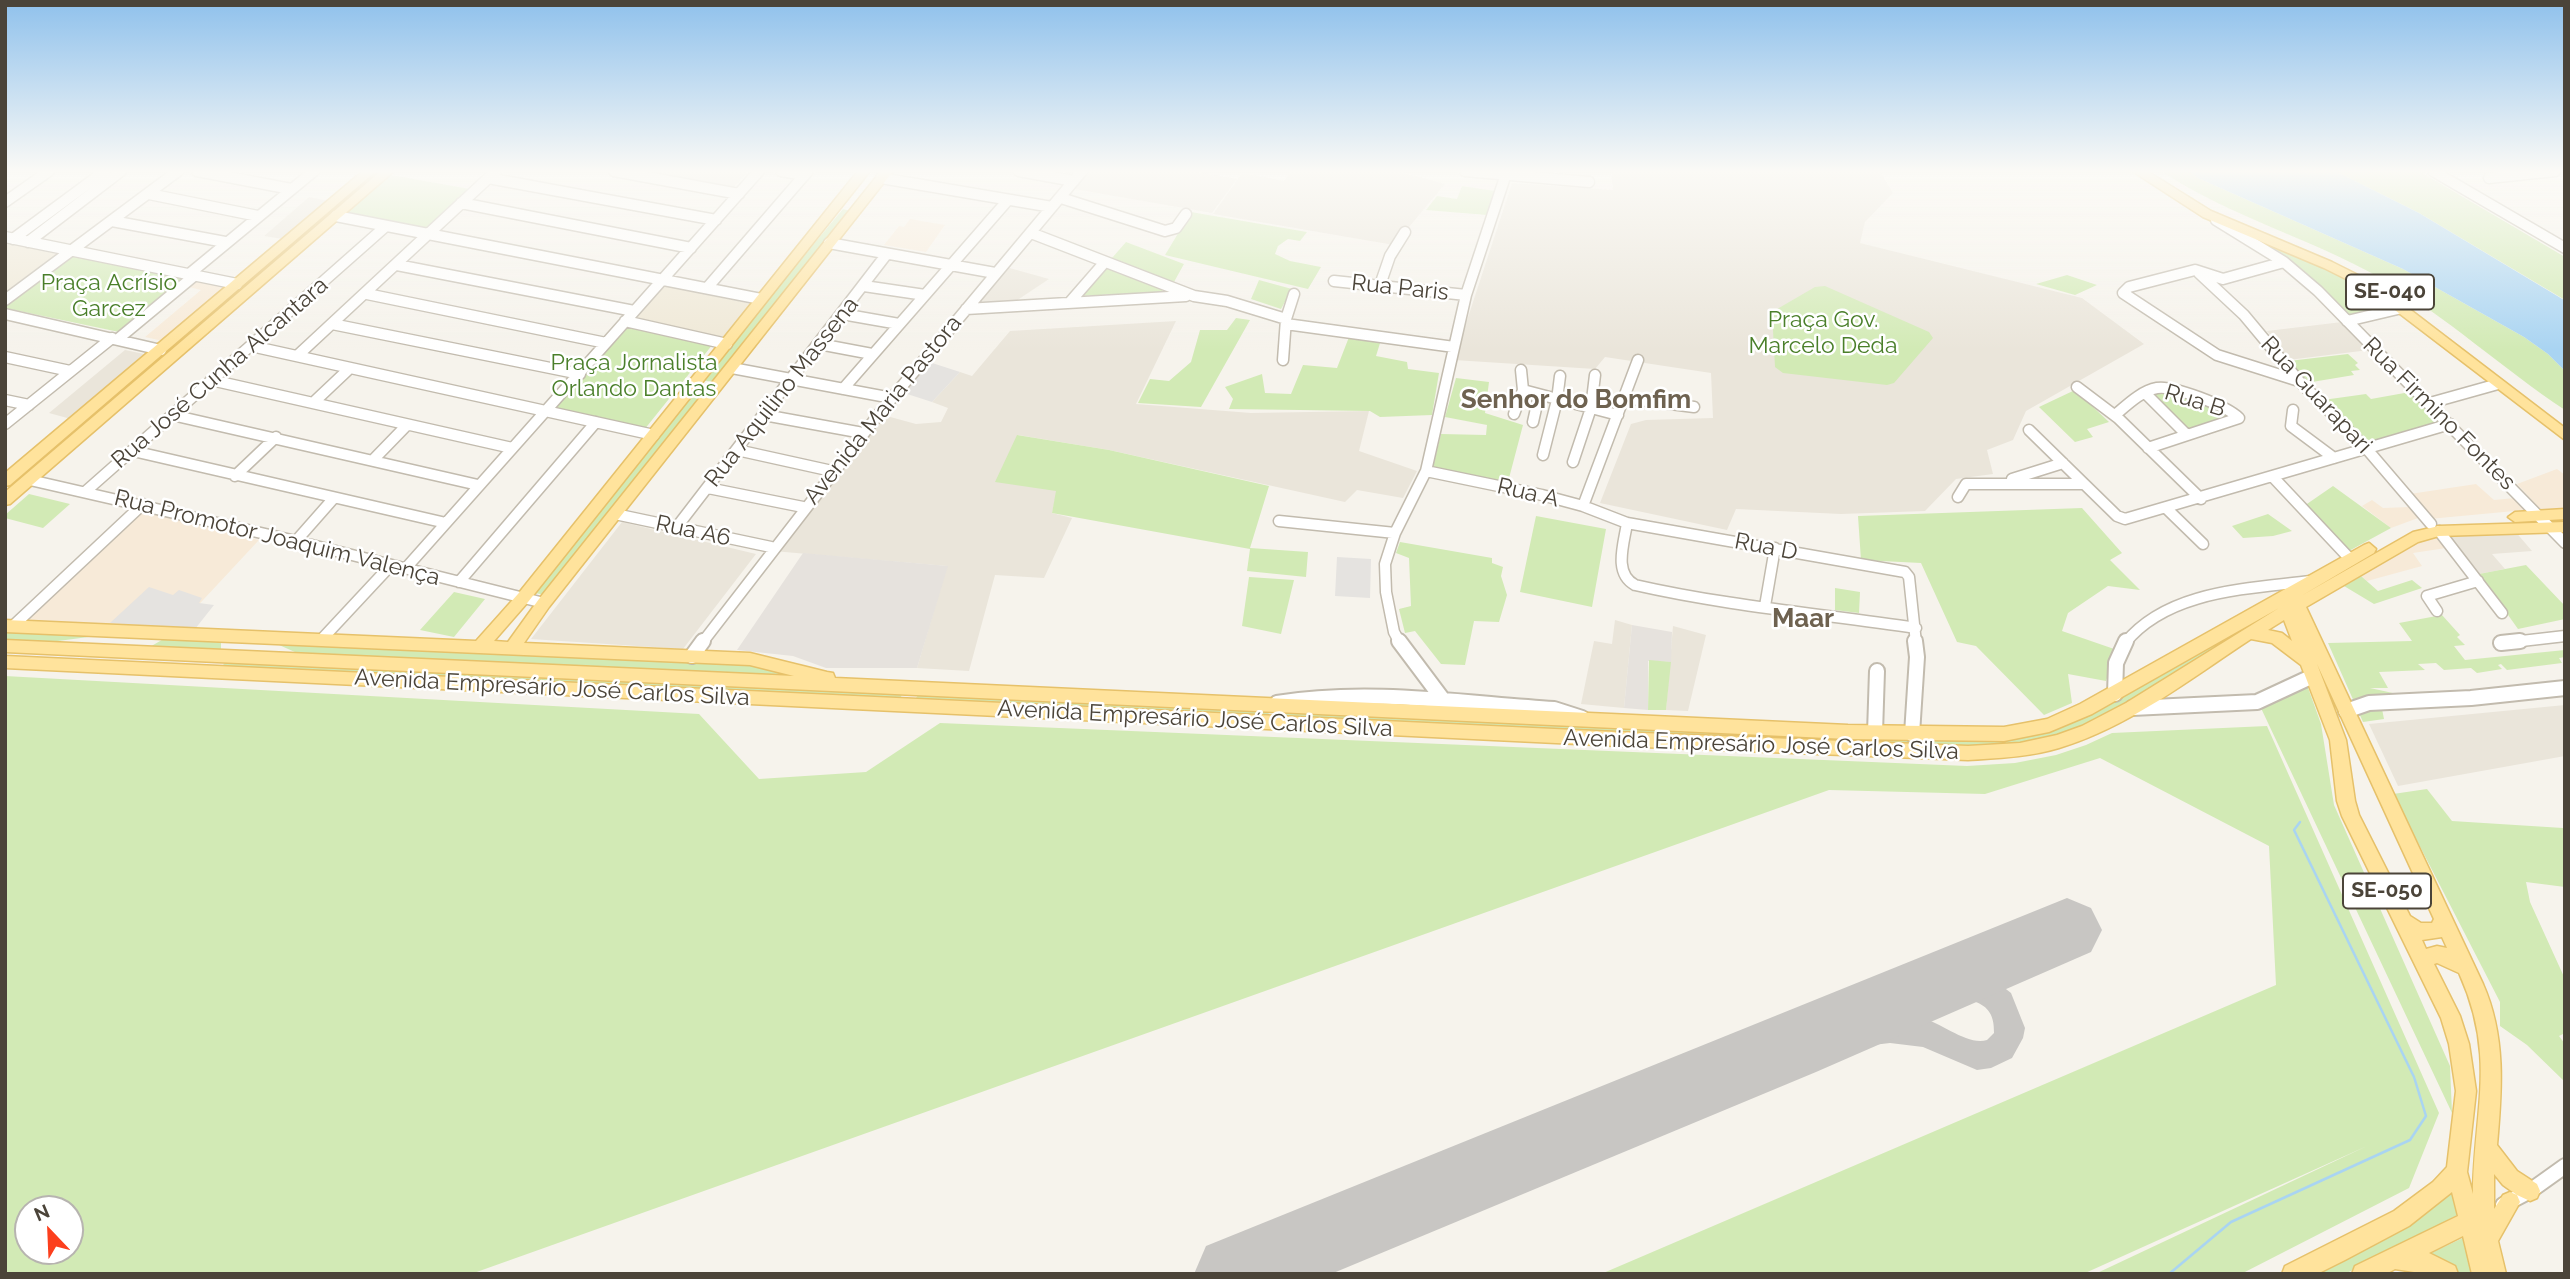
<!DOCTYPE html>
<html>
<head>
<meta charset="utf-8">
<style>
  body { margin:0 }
  #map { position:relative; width:2570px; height:1279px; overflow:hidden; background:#f6f3ec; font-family:Raleway,sans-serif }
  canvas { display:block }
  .frame { position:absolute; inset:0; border:7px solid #4b4439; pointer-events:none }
  .north { position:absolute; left:14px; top:1195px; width:70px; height:70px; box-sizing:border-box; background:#fff; border:2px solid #b7b4b0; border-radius:50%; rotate:337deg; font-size:19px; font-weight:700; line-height:28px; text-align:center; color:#4b4439 }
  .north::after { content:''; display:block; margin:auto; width:24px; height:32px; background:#fc3f1d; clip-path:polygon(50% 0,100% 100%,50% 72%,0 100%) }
</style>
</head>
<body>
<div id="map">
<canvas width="2570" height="1279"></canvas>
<div class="frame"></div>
<div class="north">N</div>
</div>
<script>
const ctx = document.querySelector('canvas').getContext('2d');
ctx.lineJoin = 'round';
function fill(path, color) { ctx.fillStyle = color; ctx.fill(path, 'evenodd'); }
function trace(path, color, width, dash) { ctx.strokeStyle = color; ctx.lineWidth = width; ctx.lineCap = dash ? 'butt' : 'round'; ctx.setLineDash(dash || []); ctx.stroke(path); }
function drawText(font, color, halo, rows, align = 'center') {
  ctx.font = font + ' Raleway,sans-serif'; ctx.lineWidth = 5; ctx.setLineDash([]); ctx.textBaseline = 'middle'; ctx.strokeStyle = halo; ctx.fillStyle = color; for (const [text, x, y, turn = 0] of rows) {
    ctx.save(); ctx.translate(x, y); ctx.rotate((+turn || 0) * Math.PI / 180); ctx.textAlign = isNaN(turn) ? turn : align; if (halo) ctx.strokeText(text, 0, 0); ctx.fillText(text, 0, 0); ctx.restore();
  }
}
fill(new Path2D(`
  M 624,171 L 749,171 L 730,191 Z
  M 1088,171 L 1191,171 L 1237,179 L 1212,213 L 1074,189 Z
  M 1291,171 L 1397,171 L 1445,184 L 1394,245 L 1213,214 L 1242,173 L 1284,181 Z
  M 1611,171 L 1880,171 L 1893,193 L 1865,222 L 1860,243 L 2082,298 L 2144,344 L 2026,411 L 2013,440 L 1987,450 L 1993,474 L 1956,479 L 1925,511 L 1841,514 L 1736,509 L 1727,530 L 1600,503 L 1631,424 L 1646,420 L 1713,418 L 1711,373 L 1605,357 L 1595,369 L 1454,360 L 1512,183 L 1613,190 Z
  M 309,197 L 329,201 L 283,239 L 264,236 Z
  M 1006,267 L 1049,279 L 1016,301 L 973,303 Z
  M 1176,321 L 1136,404 L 1251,413 L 1369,411 L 1359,451 L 1417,471 L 1403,498 L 1357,490 L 1345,502 L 1109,450 L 1018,435 L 1057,491 L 1052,513 L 1072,518 L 1044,578 L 995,575 L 969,671 L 917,668 L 947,566 L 773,551 L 883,415 L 916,424 L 941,422 L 948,408 L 932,402 L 960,372 L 972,376 L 1010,331 Z
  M 2342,322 L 2369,350 L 2288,360 L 2267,331 Z
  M 125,350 L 144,354 L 71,419 L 49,413 Z
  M 622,522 L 756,554 L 683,649 L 531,639 Z
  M 2514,530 L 2532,551 L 2492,554 L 2505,569 L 2479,574 L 2447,534 Z
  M 1615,620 L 1632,625 L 1624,708 L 1581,704 L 1594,641 L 1612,644 Z
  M 1673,626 L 1706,635 L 1688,711 L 1666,710 Z
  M 2565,705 L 2565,756 L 2398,786 L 2369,724 Z`), '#eae5da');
fill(new Path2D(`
  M 910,219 L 945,225 L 926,252 L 884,245 L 899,226 L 904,227 Z
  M 194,279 L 228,286 L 163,341 L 145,337 L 201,290 L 185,286 Z
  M 2557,469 L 2565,475 L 2565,510 L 2543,512 L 2517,484 Z
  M 2476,484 L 2494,500 L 2515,498 L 2525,510 L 2429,519 L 2410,494 Z
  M 2372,500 L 2383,508 L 2410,507 L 2418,518 L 2391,528 L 2362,506 Z
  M 142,511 L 259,540 L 176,629 L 27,620 Z
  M 2436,535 L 2446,548 L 2413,553 L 2422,566 L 2367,581 L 2361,576 L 2405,548 Z`), '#f7ead8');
fill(new Path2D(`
  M 803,553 L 948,566 L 917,668 L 826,668 L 793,656 L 737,650 Z
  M 1632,625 L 1672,632 L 1671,662 L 1648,661 L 1648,710 L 1624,708 Z`), '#e6e2dd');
fill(new Path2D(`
  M 5,242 L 57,254 L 5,292 Z
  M 660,285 L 752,304 L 725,337 L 627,320 Z`), '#efe8d6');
fill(new Path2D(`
  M 374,171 L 386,171 L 122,397 L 112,395 Z
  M 2161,171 L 2189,171 L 2198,178 L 2403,269 L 2524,337 L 2548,354 L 2565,371 L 2565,410 C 2503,369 2447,317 2382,279 C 2311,238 2230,217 2161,171 Z
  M 2335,171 L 2419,171 L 2565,257 L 2565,300 L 2419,213 Z
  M 391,175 L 470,189 L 427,229 L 346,213 Z
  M 1462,186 L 1495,191 L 1487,215 L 1426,210 L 1437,196 L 1457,199 Z
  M 843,209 L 850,211 L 714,382 L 700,380 Z
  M 1191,212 L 1307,232 L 1300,241 L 1288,239 L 1278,246 L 1275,254 L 1290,261 L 1321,267 L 1308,289 L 1165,255 Z
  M 2232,229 L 2350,279 L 2392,305 L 2346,315 Z
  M 1126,242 L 1184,264 L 1174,282 L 1112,258 Z
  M 69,256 L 184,278 L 119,332 L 5,308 L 5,303 Z
  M 1105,267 L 1164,289 L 1161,292 L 1080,296 Z
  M 2067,275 L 2097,285 L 2075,295 L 2036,284 Z
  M 1259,280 L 1292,289 L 1281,309 L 1251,299 Z
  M 1825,286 L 1929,332 L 1933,338 L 1894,383 L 1887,385 L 1783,373 L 1775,367 L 1772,312 L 1815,287 Z
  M 1236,318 L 1250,320 L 1201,407 L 1138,403 L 1150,379 L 1169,381 L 1191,362 L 1200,330 L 1227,330 Z
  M 624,327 L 713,344 L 644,430 L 551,408 Z
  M 1349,337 L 1381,340 L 1376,356 L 1407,362 L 1408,369 L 1439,373 L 1432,415 L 1380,417 L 1370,411 L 1229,409 L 1233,399 L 1225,387 L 1262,374 L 1265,393 L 1291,394 L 1303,365 L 1337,368 Z
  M 2348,354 L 2358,363 L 2355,365 L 2360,370 L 2351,371 L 2354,375 L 2306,383 L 2289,361 Z
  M 1456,378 L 1489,382 L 1485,413 L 1523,425 L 1508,482 L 1433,467 L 1441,434 L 1486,435 L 1487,425 L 1445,417 Z
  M 2162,387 L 2235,417 L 2187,430 L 2148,393 Z
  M 698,388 L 707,391 L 545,595 L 535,593 Z
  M 2075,390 L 2109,422 L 2087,429 L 2093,437 L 2075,442 L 2039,407 Z
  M 2410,392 L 2443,422 L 2367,442 L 2323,400 L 2366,394 L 2371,399 Z
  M 1017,435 L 1109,450 L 1269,486 L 1250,548 L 1308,552 L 1306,577 L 1247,571 L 1250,549 L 1052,513 L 1056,491 L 995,482 Z
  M 2333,486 L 2391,528 L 2347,552 L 2304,506 Z
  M 29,494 L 70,504 L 43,528 L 5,518 L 5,515 Z
  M 2082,508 L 2122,553 L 2110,560 L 2140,590 L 2108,586 L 2068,613 L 2062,631 L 2117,650 L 2106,681 L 2068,674 L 2072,703 L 2044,715 L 1976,646 L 1957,642 L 1921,563 L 1861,560 L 1858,516 Z
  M 2268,514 L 2292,531 L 2273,536 L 2243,538 L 2232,526 Z
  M 1536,516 L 1606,529 L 1592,607 L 1520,592 Z
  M 1400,542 L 1492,558 L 1492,563 L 1503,567 L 1501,576 L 1507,595 L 1499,622 L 1474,621 L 1465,665 L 1441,664 L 1415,631 L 1405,633 L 1399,609 L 1411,606 L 1409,558 L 1396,553 Z
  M 2526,565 L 2565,606 L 2565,619 L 2518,629 L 2479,574 Z
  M 2361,576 L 2378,591 L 2412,580 L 2422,588 L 2374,604 L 2344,586 Z
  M 1249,577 L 1294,580 L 1281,634 L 1242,626 Z
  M 1835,588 L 1860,592 L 1859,613 L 1835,610 Z
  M 454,592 L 485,599 L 454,637 L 420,630 Z
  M 2280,605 L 2284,609 L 2086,728 L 2016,747 L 1909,748 L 1283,719 L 1284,713 L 2002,741 L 2063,727 Z
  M 2442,615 L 2460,635 L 2457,637 L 2465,645 L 2454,646 L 2465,660 L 2565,650 L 2565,657 L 2559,658 L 2562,663 L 2507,670 L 2501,664 L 2498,665 L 2502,669 L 2477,673 L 2471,668 L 2444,670 L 2436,663 L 2418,664 L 2425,670 L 2379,672 L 2388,688 L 2370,688 L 2402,695 L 2382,709 L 2384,719 L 2363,722 L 2328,643 L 2412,641 L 2399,623 Z
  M 5,630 L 111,634 L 43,643 L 5,641 Z
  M 167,637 L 221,640 L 221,652 L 148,648 Z
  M 268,640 L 751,664 L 815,678 L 306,657 Z
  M 1649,660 L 1671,662 L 1666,710 L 1648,710 Z
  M 227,661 L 902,691 L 901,698 L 219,669 Z
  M 5,676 L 699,714 L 759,779 L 866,772 L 940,723 L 1967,766 L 2015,763 L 2056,755 L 2086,745 L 2112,733 L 2267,726 L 2439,1113 L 2409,1188 L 2241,1274 L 2095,1274 L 2367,1146 L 2083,1274 L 1601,1274 L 2276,985 L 2269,846 L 2100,758 L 1985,794 L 1829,790 L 471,1274 L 5,1274 ZM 70,1209 L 70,1251 L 28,1251 L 28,1209 Z
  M 2306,682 L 2321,724 L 2334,805 L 2450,1066 L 2452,1113 L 2260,706 Z
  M 920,692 L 1269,710 L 1268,718 L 914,701 Z
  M 2427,789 L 2452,821 L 2563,828 L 2565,832 L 2565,887 L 2526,882 L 2530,902 L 2565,979 L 2565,1033 L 2559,1036 L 2565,1044 L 2565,1082 L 2527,1045 L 2500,1026 L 2500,1002 L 2393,794 Z
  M 2455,1190 L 2459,1214 L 2345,1274 L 2316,1274 L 2407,1226 Z
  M 2467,1236 L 2479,1274 L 2456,1274 L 2427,1255 Z`), '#d2eab5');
fill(new Path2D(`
  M 926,361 L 960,372 L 932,402 L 901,392 Z
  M 1337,557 L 1371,559 L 1370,598 L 1335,596 Z
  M 149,587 L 173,595 L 179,590 L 202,598 L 199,603 L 214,605 L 195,629 L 110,623 Z`), '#e5e3e0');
fill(new Path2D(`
  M 2189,171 L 2335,171 L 2419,213 L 2564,300 L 2565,371 L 2548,354 L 2524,337 L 2403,269 L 2198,178 Z`), '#a9d4f2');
trace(new Path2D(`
  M 2169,1274 L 2231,1222 L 2410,1140 L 2426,1116 L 2414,1077 L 2294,830 L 2300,822`), '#a9d4f2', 2.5);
fill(new Path2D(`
  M 1941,969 L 1979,974 L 1997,982 L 2011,993 L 2025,1028 L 2023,1038 L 2012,1058 L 1991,1068 L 1977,1070 L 1923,1047 L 1890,1043 L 1839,1049 L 1790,1062 L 1779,1057 L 1775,1047 L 1779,1037 C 1822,1020 1877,1007 1922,1018 C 1942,1023 1968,1046 1987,1040 L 1994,1033 C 1996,992 1956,1002 1931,993 L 1926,983 L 1931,973 Z`), '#c8c6c3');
fill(new Path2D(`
  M 2067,898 L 2091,908 L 2102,930 L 2091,952 L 1816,1072 L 1331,1274 L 1194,1274 L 1206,1246 Z`), '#c8c6c3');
const minorFar1 = new Path2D(`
  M 197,171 L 291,189
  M 614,171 L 739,194
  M 781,171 L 805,175
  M 1019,171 L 1074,181
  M 1465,171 L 1589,182
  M 2433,171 L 2565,248
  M 488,178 L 716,220
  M 881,178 L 1052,207
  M 2489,178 L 2555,171
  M 149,194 L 258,216
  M 1061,198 L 1165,231 L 1176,228 L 1186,214
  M 5,202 L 49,171
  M 461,203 L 691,248
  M 336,216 L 761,299
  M 2216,220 L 2284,262 L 2318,291 L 2565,543
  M 112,221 L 225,242
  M 1031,233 L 1194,296 L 1227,301 L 1286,319
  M 5,237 L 237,284
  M 13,239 L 105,171
  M 28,242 L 121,171
  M 829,243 L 995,273
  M 2284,262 L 2223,279 L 2195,270 L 2129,287 L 2123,293 L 2217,355 L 2299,381
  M 397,265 L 634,311
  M 2199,273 L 2244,315 L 2299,381 L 2366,448 L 2431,524
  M 188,275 L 314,171
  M 1334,281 L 1466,295
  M 1380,285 L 1390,256 L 1405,232
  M 864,286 L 925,295
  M 707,288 L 808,171
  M 367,294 L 606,343
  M 5,300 L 178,171
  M 1070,302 L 1104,263
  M 966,309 L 1186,296
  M 5,314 L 161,350
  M 842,314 L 899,324
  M 625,321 L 727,344
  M 2347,321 L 2402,308
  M 332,324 L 580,374
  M 1286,324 L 1454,347
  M 118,339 L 194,276
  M 819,344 L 872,354
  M 251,346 L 654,435
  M 297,356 L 496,171
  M 5,357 L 70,371
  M 1283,360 L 1286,319 L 1294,294
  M 732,368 L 892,398
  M 1521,370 L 1523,390 L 1618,415
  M 211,380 L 512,448
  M 2077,387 L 2118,418 L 2201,499
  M 843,389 L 1008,200
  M 2146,394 L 2187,435
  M 1624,398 L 1694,407
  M 5,400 L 29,405
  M 314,402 L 350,368
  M 2430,403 L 2498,384
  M 2293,410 L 2291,426 L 2334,458
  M 1514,414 L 1523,390
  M 172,415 L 478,485
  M 764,415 L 863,433
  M 2115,415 C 2127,405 2141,391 2157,388 C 2173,385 2227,406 2239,418 L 2148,448
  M 1533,422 L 1539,395
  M 5,424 L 112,338
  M 2029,430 L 2117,516 L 2125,519 L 2450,424
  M 737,450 L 832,471
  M 133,451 L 446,523
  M 1543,455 L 1557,400 L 1560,376
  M 373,460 L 407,425
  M 1573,462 L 1591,408 L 1595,375
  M 1426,471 L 1542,495 L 1583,506 L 1627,523 L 1905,572 L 1909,577 L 1916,643
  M 235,476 L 276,437
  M 2273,477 L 2351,560
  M 2012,479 L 2063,463
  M 30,480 L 296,541 L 544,603
  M 708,488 L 803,507
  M 85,492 L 386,226
  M 1958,497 L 1966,484 L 2084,484
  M 1583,506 L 1638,360
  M 2167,509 L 2203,544
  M 615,514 L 771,547
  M 1279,521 L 1395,533
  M 1627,523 C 1624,544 1613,573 1635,585 C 1727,606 1822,614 1916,628
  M 676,528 L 886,255
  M 2439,531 L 2502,613
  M 296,541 L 333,499
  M 406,568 L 759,171
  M 459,582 L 596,422
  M 1765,606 L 1775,548
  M 2437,611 L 2427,596 L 2478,581
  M 13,626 L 143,504
  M 322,639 L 391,565
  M 702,643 L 882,410 L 1082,171
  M 1400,643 L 1394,632 L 1386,592 L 1385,564 L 1395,533 L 1426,471 L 1466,295 L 1507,171
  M 2125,643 C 2168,590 2248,589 2311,581
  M 2504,643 L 2565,636`);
const minor = new Path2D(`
  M 1399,641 L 1444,701
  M 2501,643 L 2520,641
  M 692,656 L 703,641
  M 2115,694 L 2116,663 L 2126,641
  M 1277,703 C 1368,688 1462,703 1554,709 L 1582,718
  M 2132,708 L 2257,702 L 2313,676
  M 2346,711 L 2369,703 L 2471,698 L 2565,688
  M 1875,733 L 1877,671
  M 1912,734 L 1917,657 L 1915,641
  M 2503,1205 L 2530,1191 L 2565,1166`);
const major = new Path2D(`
  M 363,171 L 376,171 L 10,485 L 5,486 L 5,473 Z
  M 381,171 L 394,171 L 10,504 L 5,505 L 5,492 Z
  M 858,171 L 870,171 L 528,602 L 494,641 L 508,642 L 539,599 L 881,171 L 893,171 L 549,607 L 524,643 L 750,653 L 827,672 L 833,673 L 835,678 L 1848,725 L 2004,727 L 2047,719 L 2080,704 L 2364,545 L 2369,543 L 2376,549 L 2374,553 L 2301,596 L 2413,532 L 2439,526 L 2565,522 L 2565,532 L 2439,536 L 2418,542 L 2306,607 L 2483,984 C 2506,1036 2502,1090 2497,1145 L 2517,1171 L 2537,1184 L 2540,1191 L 2537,1198 L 2530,1201 L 2517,1195 L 2520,1202 L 2498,1241 L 2506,1274 L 2472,1274 L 2463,1236 L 2429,1253 L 2455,1266 L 2458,1274 L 2427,1274 L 2395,1269 L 2386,1274 L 2352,1274 L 2355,1266 L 2458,1216 L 2452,1192 L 2409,1226 L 2345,1260 L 2317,1274 L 2282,1274 L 2285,1266 L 2394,1211 L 2433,1182 L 2447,1167 L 2456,1091 L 2449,1044 L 2441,1018 L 2342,816 L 2337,801 L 2330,740 L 2301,665 L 2272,643 L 2251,639 C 2190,679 2129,727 2059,748 C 2029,757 1999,758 1968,760 L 1618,746 L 5,668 L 5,656 L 1618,732 L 1968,746 L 2020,743 L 2057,735 L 2082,726 L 2126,703 L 2279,608 L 2092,714 L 2049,732 L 2004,741 L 1848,739 L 5,652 L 5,640 L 794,676 L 750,665 L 5,632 L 5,620 L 476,641 L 518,594 ZM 2284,620 L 2292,641 L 2282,633 L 2268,630 ZM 2317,664 L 2434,919 L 2432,923 L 2421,923 L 2410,916 L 2359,815 L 2355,801 L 2346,740 ZM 2442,937 L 2447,948 L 2437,946 L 2426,949 L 2422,940 ZM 2437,963 L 2459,973 C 2497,1057 2474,1109 2473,1194 L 2467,1172 L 2476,1091 L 2469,1044 L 2460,1016 L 2434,964 ZM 2494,1174 L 2503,1185 L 2517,1195 L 2510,1192 L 2503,1195 L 2494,1209 Z
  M 2132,171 L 2147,171 L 2211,211 L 2332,262 L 2378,285 L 2565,428 L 2565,440 L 2370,291 L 2324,268 L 2203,217 Z
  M 2565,509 L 2565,519 L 2515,522 L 2508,517 L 2515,512 Z`);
trace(minorFar1, '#c2bbae', 13);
trace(minor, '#c2bbae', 18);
trace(major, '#e6c16a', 3);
trace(minorFar1, '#fff', 10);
trace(minor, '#fff', 14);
fill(major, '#ffe39c');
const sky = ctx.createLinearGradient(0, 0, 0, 350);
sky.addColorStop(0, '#8fc1ec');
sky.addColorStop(0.49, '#fbfaf6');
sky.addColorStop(1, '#fbfaf600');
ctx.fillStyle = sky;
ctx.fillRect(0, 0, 2570, 350);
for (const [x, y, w] of [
  [2390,292,88],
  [2387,891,88]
]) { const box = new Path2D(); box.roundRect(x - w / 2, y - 17.5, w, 35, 5); ctx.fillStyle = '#fff'; ctx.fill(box); trace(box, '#4b4439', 2); }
drawText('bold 21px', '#4b4439', null, [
  ["SE-040",2390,292],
  ["SE-050",2387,891]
]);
drawText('23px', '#4a7f2a', '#fff', [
  ["Praça Acrísio",109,283],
  ["Garcez",109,309],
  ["Praça Gov.",1823,320],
  ["Marcelo Deda",1823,346],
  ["Praça Jornalista",634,363],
  ["Orlando Dantas",634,389]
]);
drawText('23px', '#4b4439', '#fff', [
  ["Rua Paris",1400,288,6],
  ["Rua José Cunha Alcantara",220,373,-41],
  ["Rua Aquilino Massena",782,392,-52],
  ["Rua Guarapari",2316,395,47],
  ["Rua B",2195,401,17],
  ["Avenida Maria Pastora",883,410,-51],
  ["Rua Firmino Fontes",2439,414,45],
  ["Rua A",1528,493,13],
  ["Rua A6",693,531,12],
  ["Rua Promotor Joaquim Valença",277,538,14],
  ["Rua D",1766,547,11],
  ["Avenida Empresário José Carlos Silva",552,688,3],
  ["Avenida Empresário José Carlos Silva",1195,719,3],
  ["Avenida Empresário José Carlos Silva",1761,745,2]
]);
drawText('bold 26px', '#6e6250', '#fff', [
  ["Senhor do Bomfim",1576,400],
  ["Maar",1803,619]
]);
</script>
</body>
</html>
